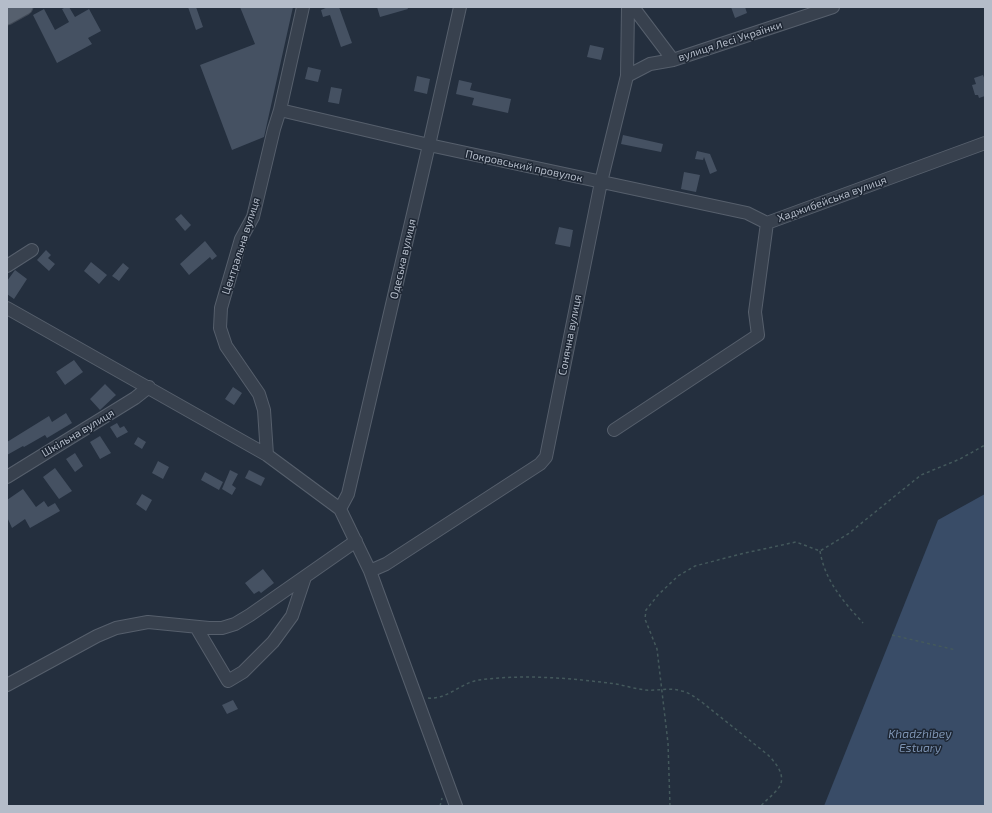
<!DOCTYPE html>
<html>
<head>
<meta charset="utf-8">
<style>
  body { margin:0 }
  #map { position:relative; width:992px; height:813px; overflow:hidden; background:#242f3e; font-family:"Exo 2",sans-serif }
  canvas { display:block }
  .frame { position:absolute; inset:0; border:8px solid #b4bcc9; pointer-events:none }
</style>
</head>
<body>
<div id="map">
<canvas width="992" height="813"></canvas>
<div class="frame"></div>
</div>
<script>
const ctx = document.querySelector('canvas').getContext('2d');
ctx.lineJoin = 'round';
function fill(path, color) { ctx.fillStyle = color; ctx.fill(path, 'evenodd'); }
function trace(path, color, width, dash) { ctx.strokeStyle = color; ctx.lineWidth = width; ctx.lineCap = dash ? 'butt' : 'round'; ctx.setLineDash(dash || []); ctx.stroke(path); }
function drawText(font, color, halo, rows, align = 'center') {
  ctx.font = font + ' "Exo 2",sans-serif'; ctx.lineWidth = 3; ctx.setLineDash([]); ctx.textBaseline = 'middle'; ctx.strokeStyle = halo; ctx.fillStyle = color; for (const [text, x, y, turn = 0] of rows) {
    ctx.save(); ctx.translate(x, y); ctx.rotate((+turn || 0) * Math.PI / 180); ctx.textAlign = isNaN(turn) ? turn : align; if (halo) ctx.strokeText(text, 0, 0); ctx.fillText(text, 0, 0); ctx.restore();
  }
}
fill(new Path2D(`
  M 985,494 L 985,806 L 824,806 L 938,520 Z`), '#394c67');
fill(new Path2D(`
  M 66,7 L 69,7 L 75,17 L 89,9 L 101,31 L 88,38 L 92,44 L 57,63 L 33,15 L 44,9 L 55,30 L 69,22 L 62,9 Z
  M 188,7 L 196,7 L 203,27 L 196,30 Z
  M 240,7 L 293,7 L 264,137 L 232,150 L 200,65 L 255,44 Z
  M 328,7 L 339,7 L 352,43 L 341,47 L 330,15 L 323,17 L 321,10 Z
  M 377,7 L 407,7 L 408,9 L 380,17 Z
  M 731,7 L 745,7 L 747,13 L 735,18 Z
  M 590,45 L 604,48 L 601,60 L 587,57 Z
  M 308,67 L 321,70 L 318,82 L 305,79 Z
  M 983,75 L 985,80 L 985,96 L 979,98 L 978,95 L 975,95 L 972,85 L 976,84 L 974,78 Z
  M 417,76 L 430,79 L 427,94 L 414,91 Z
  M 459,80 L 472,83 L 470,90 L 511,99 L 508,113 L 472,105 L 474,98 L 456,94 Z
  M 331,87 L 342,89 L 339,104 L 328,102 Z
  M 623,135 L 663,144 L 661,152 L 621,144 Z
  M 697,151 L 710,154 L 717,171 L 710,174 L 704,157 L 703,160 L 695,159 Z
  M 684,172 L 700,175 L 696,192 L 681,189 Z
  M 181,214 L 191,225 L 185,231 L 175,219 Z
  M 559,227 L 573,230 L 570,247 L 555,244 Z
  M 205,241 L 217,256 L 212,260 L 210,257 L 189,275 L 180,264 Z
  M 46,250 L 51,255 L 48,258 L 55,264 L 49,271 L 37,260 Z
  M 91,262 L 107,275 L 99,284 L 84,271 Z
  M 123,263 L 129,268 L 119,281 L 112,276 Z
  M 15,270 L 27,279 L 14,299 L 7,294 L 7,281 Z
  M 74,360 L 83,372 L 65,385 L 56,372 Z
  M 105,384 L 116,395 L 100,410 L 90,399 Z
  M 233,387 L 242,393 L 234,405 L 225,399 Z
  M 66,413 L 72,423 L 47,438 L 45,435 L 24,447 L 23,446 L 7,455 L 7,442 L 49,416 L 52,422 Z
  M 117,423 L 120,428 L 124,426 L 128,432 L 117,438 L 110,427 Z
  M 100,436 L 111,453 L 100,459 L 90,442 Z
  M 138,437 L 146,442 L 142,449 L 134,444 Z
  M 75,453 L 83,466 L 75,472 L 66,459 Z
  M 158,461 L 169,467 L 163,479 L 152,473 Z
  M 55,468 L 72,491 L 59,499 L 43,477 Z
  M 230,470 L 238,474 L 232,485 L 236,488 L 232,495 L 222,489 Z
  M 249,470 L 265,478 L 261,486 L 245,478 Z
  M 205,472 L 223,482 L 219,490 L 201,480 Z
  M 23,489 L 36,507 L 44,501 L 48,507 L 55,503 L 60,511 L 30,528 L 25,519 L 12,528 L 7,517 L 7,500 Z
  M 142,494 L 152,500 L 146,511 L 136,504 Z
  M 263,569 L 274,583 L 261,593 L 259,591 L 254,594 L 245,583 Z
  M 233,700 L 238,709 L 227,714 L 222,705 Z`), '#455162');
const minor = new Path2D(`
  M 633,7 L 673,60
  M 627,76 L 650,64 L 673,60 L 833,7
  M 280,110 L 429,145 L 747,213 L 767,223
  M 7,266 L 32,250
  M 7,308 L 267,455 L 340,509 L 370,571 L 456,806
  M 614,430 L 758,335 L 755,312 L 767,223 L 985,143
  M 267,455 L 264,410 L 259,394 L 226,346 L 220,328 L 221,308 L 241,239 L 253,217 L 274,129 L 280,110 L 303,7
  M 7,477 L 135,398 L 149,387
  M 340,509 L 348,494 L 429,145 L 460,7
  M 370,571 L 386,564 L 540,464 L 546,457 L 601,182 L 627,76 L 628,7
  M 196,627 L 228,681 L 243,672 L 273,642 L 292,616 L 305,577
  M 7,685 L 97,636 L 116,628 L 148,622 L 209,628 L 222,628 L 235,624 L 250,615 L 356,541`);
const major = new Path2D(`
  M 7,17 L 25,7`);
trace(minor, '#565f6c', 14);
trace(major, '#414a57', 17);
trace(new Path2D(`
  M 820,551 C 825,581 843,601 863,623
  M 892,635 L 956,650
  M 428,698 C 447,700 460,683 479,680 C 523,674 571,678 616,684 C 626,686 636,689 646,690 C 658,691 670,687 682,691 C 690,693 696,698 703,703 L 768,755 C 777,764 788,778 777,790 C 772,796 766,800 761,806
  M 440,806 L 442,798
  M 670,806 L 668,743 L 657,649 L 645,619 L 646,610 L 658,595 L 678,576 L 695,566 L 745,553 L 796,542 L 820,551 L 848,534 L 921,475 L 960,459 L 985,445`), '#44595c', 1.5, [3, 3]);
trace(minor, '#38414e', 12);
trace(major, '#56606e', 15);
drawText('11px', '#b4bcc9', '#1d2633', [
  ["вулиця Лесі Українки",730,41,-18],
  ["Покровський провулок",524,166,12],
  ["Хаджибейська вулиця",832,199,-20],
  ["Центральна вулиця",241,246,-72],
  ["Одеська вулиця",403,259,-77],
  ["Сонячна вулиця",570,335,-79],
  ["Шкільна вулиця",78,433,-31]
]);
drawText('italic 12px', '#7c92b1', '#1d2633', [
  ["Khadzhibey",920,734],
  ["Estuary",920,748]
]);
</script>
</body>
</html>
